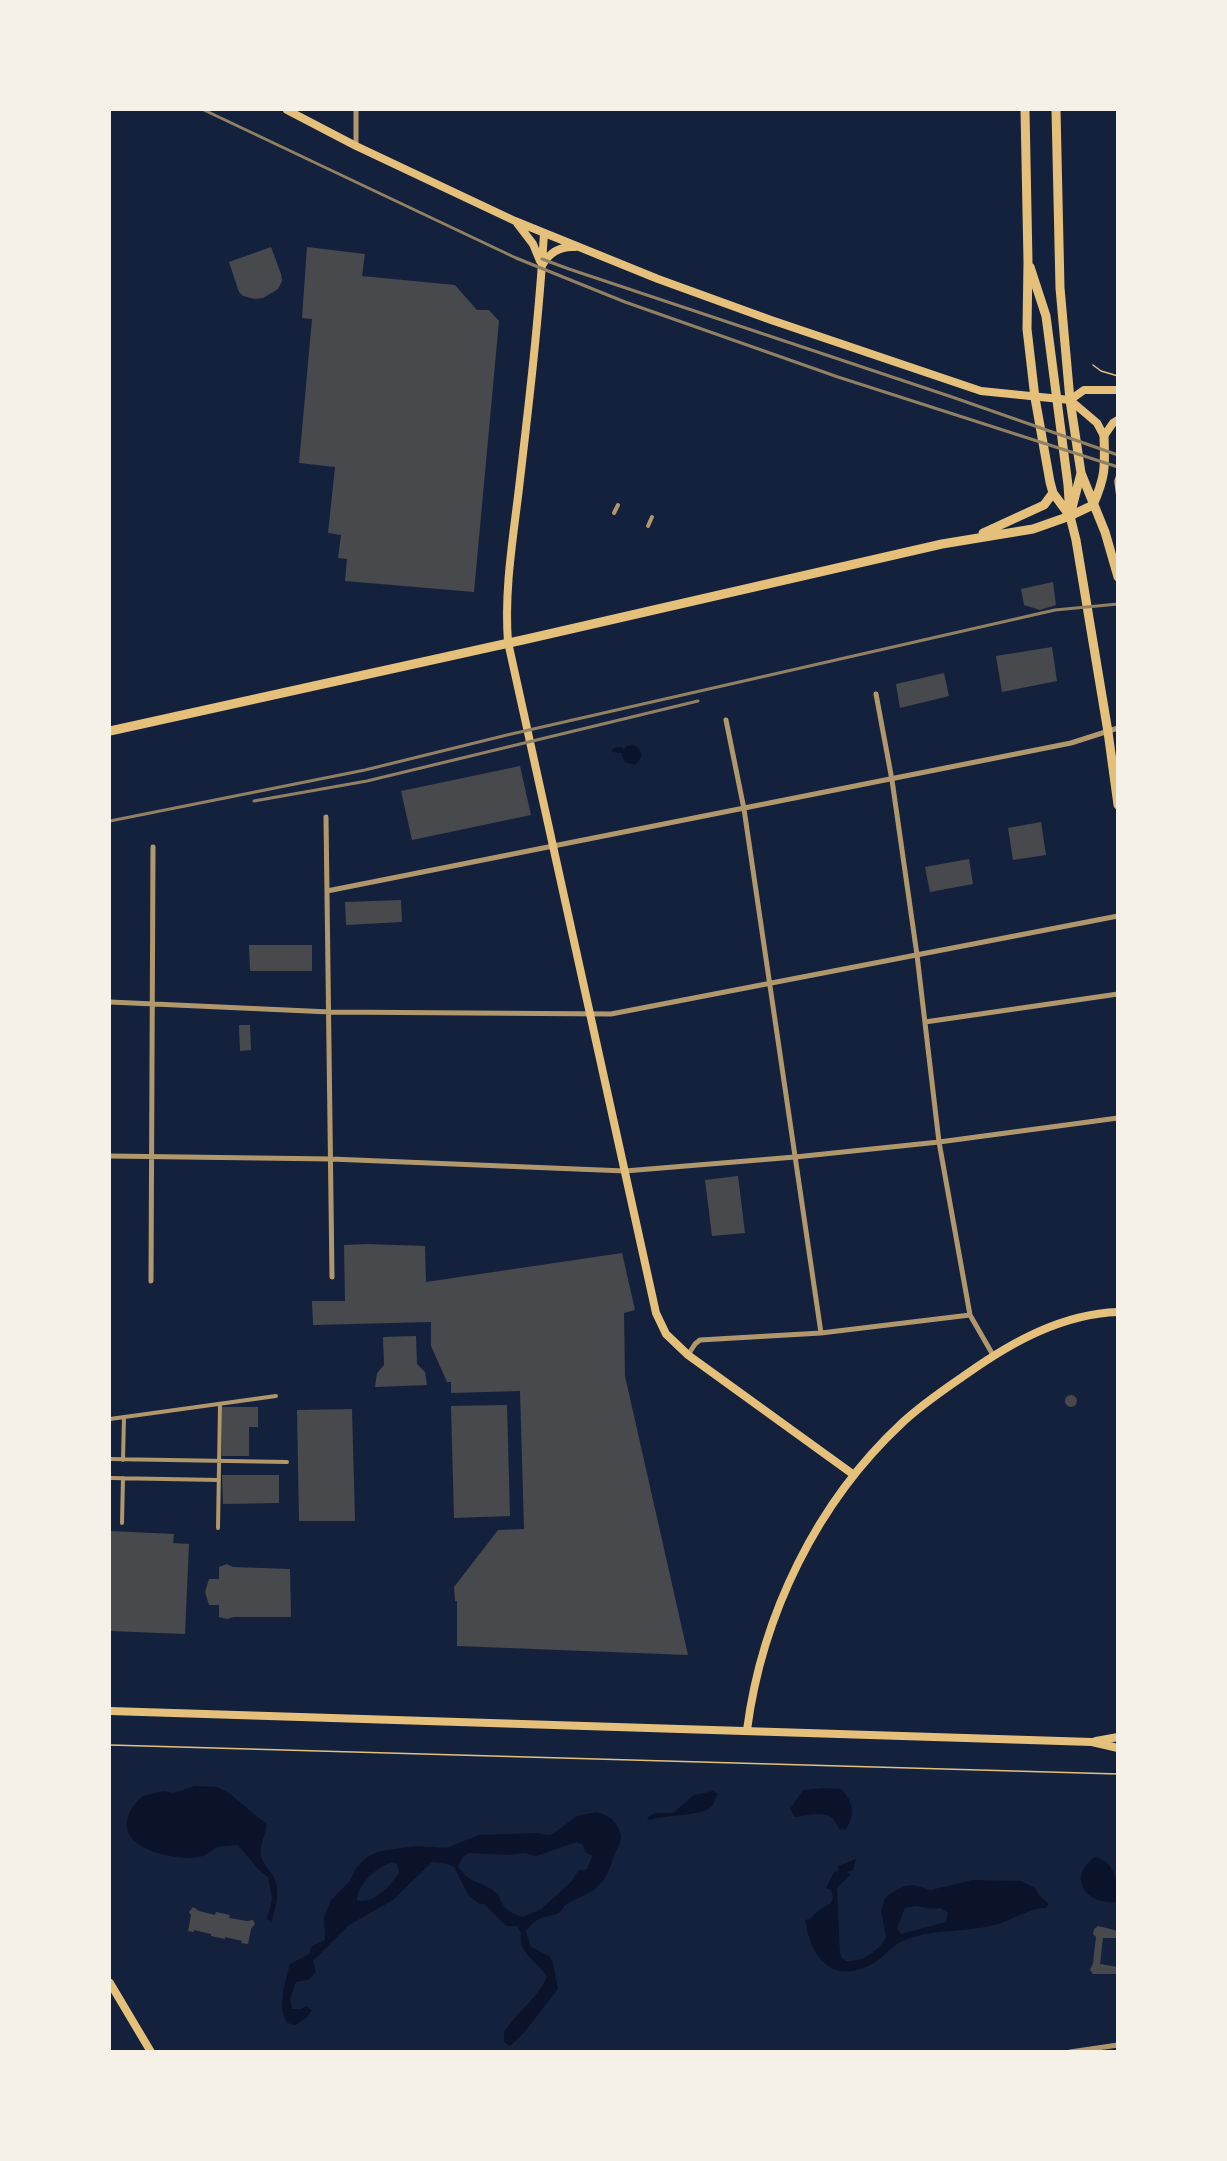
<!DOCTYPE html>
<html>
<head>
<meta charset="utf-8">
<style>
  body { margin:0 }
  #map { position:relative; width:1227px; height:2161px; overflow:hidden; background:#14213d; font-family:"Sofia Sans Condensed",sans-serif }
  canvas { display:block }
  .frame { position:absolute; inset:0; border:111px solid #f6f1e7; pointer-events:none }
</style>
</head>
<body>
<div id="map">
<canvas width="1227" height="2161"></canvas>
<div class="frame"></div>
</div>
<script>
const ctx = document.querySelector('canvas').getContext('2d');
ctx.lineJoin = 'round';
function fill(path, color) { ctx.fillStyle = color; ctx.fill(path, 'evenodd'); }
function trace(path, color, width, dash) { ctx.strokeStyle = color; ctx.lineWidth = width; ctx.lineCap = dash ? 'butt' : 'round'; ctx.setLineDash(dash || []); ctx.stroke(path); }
fill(new Path2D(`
  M 633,745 C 644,749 644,760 634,765 L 625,762 L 621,753 L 612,752 L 613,748 L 622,747 L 623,750 L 627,746 Z
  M 195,1786 L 217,1787 L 229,1793 L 266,1824 C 267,1835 258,1845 261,1856 C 263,1864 269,1869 273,1876 C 281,1889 276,1906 272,1921 L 267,1919 L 272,1899 L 268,1877 L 259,1870 L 238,1845 C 232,1846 222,1845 216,1848 C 210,1851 206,1856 199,1857 C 180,1861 130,1852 127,1828 C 125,1816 134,1803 143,1796 L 164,1791 L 173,1793 Z
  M 824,1788 L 841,1789 C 853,1800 856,1817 845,1830 L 839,1829 C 837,1826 836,1823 834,1820 C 826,1810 806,1816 795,1817 L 790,1809 L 803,1790 Z
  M 713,1791 L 718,1794 C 715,1798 715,1803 711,1807 C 702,1816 663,1815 649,1820 L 647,1818 L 655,1813 L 673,1813 L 694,1795 Z
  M 596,1812 C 607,1814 616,1820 620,1832 C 623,1840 618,1846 615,1853 C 609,1871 605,1885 587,1894 C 581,1897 573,1900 567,1904 C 562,1907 562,1912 557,1914 C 542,1918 537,1917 526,1931 L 531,1947 L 549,1956 L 553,1963 L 558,1989 L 523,2034 L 510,2046 L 504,2042 L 504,2032 C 517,2012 537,1999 547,1977 C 538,1961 518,1954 521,1934 L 517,1926 L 506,1926 L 484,1904 L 479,1904 L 468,1895 L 454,1867 L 448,1864 L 432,1862 L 393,1900 L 349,1925 L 313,1961 L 316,1972 L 308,1980 L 296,1982 L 290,1999 L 292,2009 L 301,2009 L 306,2006 L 312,2010 L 308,2016 L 296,2025 L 287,2023 C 277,2004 285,1983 290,1964 L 309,1954 L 312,1946 L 325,1940 L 324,1917 L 331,1900 L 350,1881 L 356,1868 L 368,1856 L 381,1851 L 415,1846 L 446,1848 L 479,1835 L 536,1833 L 549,1835 L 554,1833 L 577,1816 ZM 577,1842 L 583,1845 L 585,1852 L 592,1856 L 587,1869 L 578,1871 L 570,1883 L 541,1909 L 523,1917 C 514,1915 505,1910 501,1901 C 499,1897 500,1896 496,1893 C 483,1880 470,1886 458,1866 L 463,1857 L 469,1853 L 510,1855 L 524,1853 L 536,1856 ZM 393,1862 L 397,1864 L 399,1872 C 392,1885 372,1906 357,1900 C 357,1884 378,1866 393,1862 Z
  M 1095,1857 C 1116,1861 1118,1885 1117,1902 C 1084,1905 1067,1876 1095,1857 Z
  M 856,1859 L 853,1870 L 847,1872 L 851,1874 L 837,1888 L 840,1953 L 842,1958 L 846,1961 C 863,1962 879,1951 886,1937 L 881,1910 L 884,1900 L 888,1895 L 904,1886 L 914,1885 L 931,1890 L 972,1880 L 1021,1881 L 1035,1888 L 1040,1896 L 1049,1904 L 1046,1908 C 1031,1907 1011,1921 994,1925 C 965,1933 931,1928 903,1941 C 891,1946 884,1957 874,1963 C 833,1986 811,1959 805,1920 L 810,1919 C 812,1917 814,1914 817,1912 C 826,1904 837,1905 831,1890 L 826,1888 L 834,1872 L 838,1871 L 838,1866 ZM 917,1906 L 930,1909 L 940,1908 L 948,1913 L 946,1922 L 901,1934 L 897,1928 L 905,1908 Z`), '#0b132b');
fill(new Path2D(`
  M 271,247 L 281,274 L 282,281 L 278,289 L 263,298 L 255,299 L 243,296 L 239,292 L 229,262 Z
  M 307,247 L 365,254 L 362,276 L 455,285 L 477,310 L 489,310 L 499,321 L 474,592 L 345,581 L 347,559 L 338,558 L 341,535 L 328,533 L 335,467 L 299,463 L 312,319 L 302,318 Z
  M 1053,582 L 1056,605 L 1040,610 L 1024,605 L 1021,589 Z
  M 1052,647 L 1057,681 L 1002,692 L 996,656 Z
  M 944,673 L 949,696 L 900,708 L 896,684 Z
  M 520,766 L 531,815 L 412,840 L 401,791 Z
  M 1041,822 L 1046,855 L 1013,860 L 1008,828 Z
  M 969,859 L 973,884 L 930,892 L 925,867 Z
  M 401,900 L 402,922 L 346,925 L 345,902 Z
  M 249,945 L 312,945 L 312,971 L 250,971 Z
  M 239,1025 L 250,1025 L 251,1050 L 240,1051 Z
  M 738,1176 L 745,1233 L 712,1236 L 705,1180 Z
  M 367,1244 L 425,1246 L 426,1282 L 622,1253 L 635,1310 L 624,1313 L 625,1376 L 688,1655 L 457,1646 L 457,1601 L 455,1601 L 454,1587 L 498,1530 L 524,1529 L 520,1391 L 451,1393 L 451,1382 L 447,1382 L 431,1346 L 431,1322 L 313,1325 L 312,1301 L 345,1301 L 344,1245 Z
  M 416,1336 L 417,1364 L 425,1372 L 427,1385 L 375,1387 L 377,1373 L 384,1365 L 383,1337 Z
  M1065 1401a6 6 0 1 1 12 0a6 6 0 1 1-12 0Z
  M 507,1405 L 510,1516 L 454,1518 L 451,1406 Z
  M 222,1407 L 258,1407 L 258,1427 L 249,1427 L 249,1456 L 222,1456 Z
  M 352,1409 L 355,1521 L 299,1521 L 297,1410 Z
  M 222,1475 L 279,1475 L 279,1503 L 223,1504 Z
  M 110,1531 L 174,1534 L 173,1543 L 189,1544 L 185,1634 L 110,1631 Z
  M 227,1564 L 233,1567 L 290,1569 L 291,1617 L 234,1617 L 227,1619 L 219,1617 L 219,1605 L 209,1605 L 205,1592 L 209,1579 L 219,1579 L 219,1567 Z
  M 193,1907 L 199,1911 L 215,1915 L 216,1912 L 230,1915 L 229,1918 L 247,1921 L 253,1920 L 255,1924 L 251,1929 L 248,1944 L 241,1943 L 242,1941 L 225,1937 L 225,1939 L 211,1936 L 211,1934 L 194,1930 L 194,1932 L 188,1931 L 191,1915 L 189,1912 Z
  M 1098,1926 L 1118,1931 L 1118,1938 L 1103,1938 L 1100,1964 L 1118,1967 L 1118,1974 L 1093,1974 L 1090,1970 L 1093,1963 L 1096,1937 L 1093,1934 L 1094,1929 Z`), '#48494c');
trace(new Path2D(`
  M 1093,365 L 1101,371 L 1118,376
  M 1118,472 L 1115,481 L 1118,505
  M 110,1745 L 1118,1774`), '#e5c07b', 1.5);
trace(new Path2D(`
  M 614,513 L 618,505
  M 648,526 L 652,517
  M 110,1419 L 276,1396
  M 110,1459 L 287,1462
  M 123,1460 L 124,1417
  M 110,1478 L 219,1480
  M 122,1523 L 123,1478
  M 218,1528 L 220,1405`), '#b1986c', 4);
trace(new Path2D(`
  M 356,146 L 356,110
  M 876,694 L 892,780 L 917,955 L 939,1142 L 970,1315 L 993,1355
  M 726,720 L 744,809 L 821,1333
  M 326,817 L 332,1277
  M 327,891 L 1071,743 L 1118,728
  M 110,1002 L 330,1012 L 611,1014 L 1118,916
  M 925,1022 L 1118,994
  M 110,1156 L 331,1159 L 625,1171 L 795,1157 L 939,1142 L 1118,1118
  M 151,1281 L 153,847
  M 688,1355 L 695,1344 L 700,1340 L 821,1333 L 970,1315
  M 1070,2052 L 1118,2045`), '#b1986c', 5);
trace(new Path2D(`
  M 287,110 L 356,146 L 515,221 L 658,279 L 771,320 L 981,391 L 1070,400 L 1097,423 L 1104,436 L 1113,423 L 1118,420
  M 517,223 L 533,244 L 540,261
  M 544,233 C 539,318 529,403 519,488 C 513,539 504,591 508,642 L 656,1313 L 666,1334 L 688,1355 L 854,1475
  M 543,264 C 550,252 561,246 575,247
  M 1070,400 L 1084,390 L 1118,390
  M 110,1711 L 1092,1742 L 1118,1748
  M 747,1730 C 762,1615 817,1502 902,1423 C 922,1404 945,1389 968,1373 C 1012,1342 1062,1314 1118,1312
  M 1096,1741 L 1118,1737
  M 110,1983 L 151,2052`), '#e5c07b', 8);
trace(new Path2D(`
  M 1025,110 L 1028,262 L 1027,329 L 1035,398 L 1050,482 L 1053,493 L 1070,516 L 1076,540 L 1108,732 L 1118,805
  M 1056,110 L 1060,288 L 1070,400 L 1081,473 L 1105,532 L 1118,577
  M 1030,267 L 1046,316 L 1068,485 L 1070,516
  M 1072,508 L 1081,473
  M 983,533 L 1044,505 L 1053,493
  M 110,731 L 527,639 L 942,544 L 1033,529 L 1070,516 L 1093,505 C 1106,475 1105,467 1104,436`), '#e5c07b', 9);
trace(new Path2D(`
  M 204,110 L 516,258 L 625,302 L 838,377 L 1118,467
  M 542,259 L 569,269 L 952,397 L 1118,455
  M 254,801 L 367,781 L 698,701
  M 110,821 L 365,770 L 507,735 L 1055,610 L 1118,604`), '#918062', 3);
</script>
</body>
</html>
